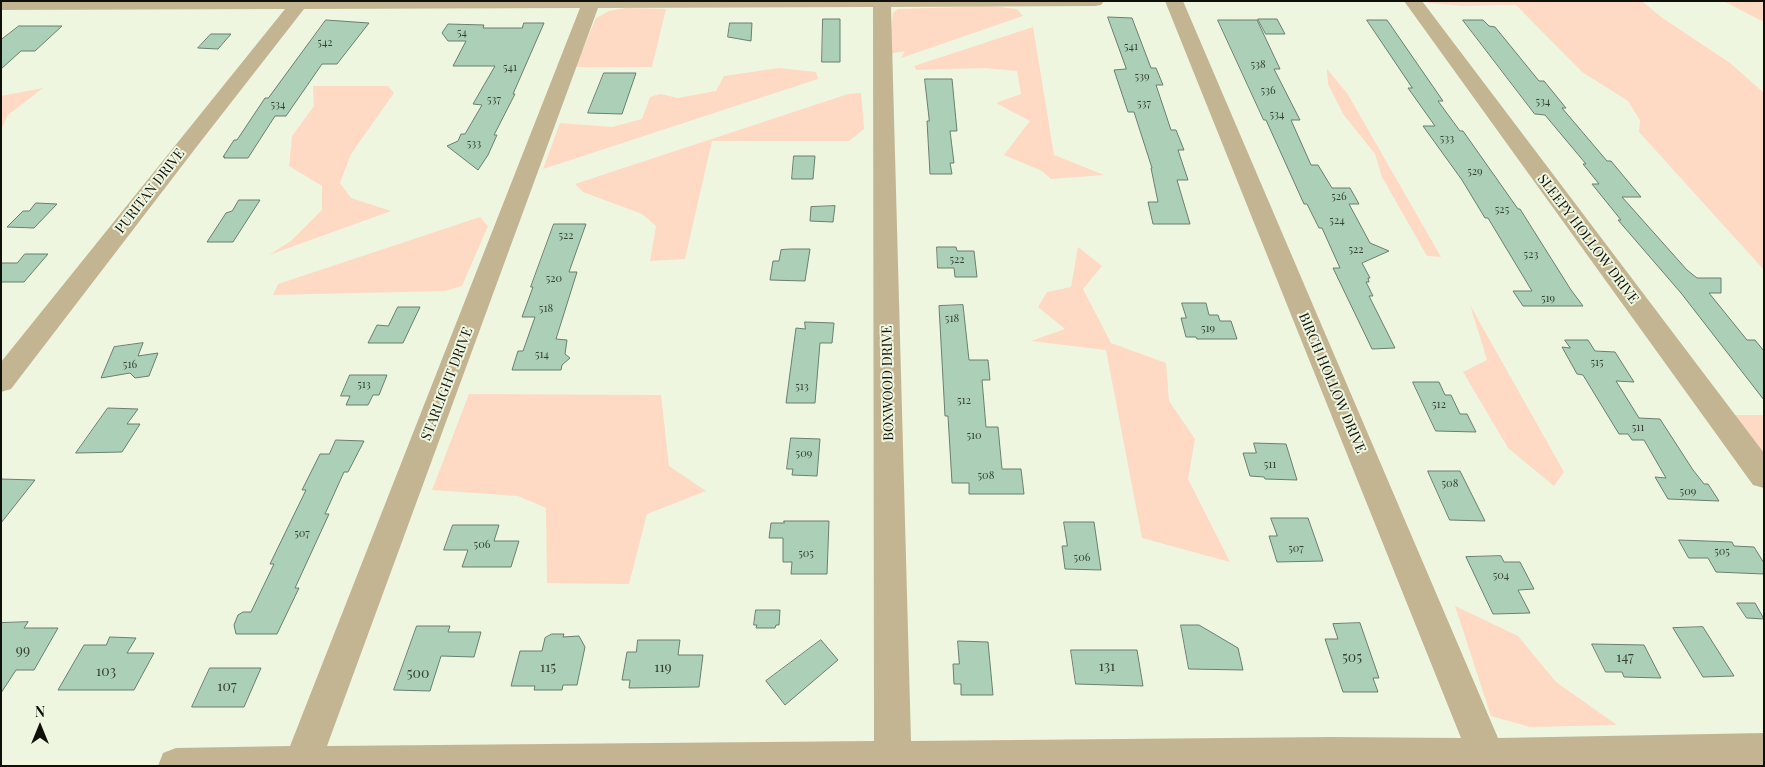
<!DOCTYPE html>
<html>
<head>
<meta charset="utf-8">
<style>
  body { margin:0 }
  #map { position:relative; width:1765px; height:767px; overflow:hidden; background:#eff6e0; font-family:"Playfair Display",serif }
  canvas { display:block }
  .frame { position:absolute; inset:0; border:2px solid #0e1009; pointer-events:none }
  .north { position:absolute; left:15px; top:702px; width:50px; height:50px; -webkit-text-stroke:4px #eff6e0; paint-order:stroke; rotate:0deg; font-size:14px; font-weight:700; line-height:20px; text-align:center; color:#0e1009 }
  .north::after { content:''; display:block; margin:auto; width:18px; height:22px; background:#0e1009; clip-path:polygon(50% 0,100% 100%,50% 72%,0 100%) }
</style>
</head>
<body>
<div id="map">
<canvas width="1765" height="767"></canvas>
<div class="frame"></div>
<div class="north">N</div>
</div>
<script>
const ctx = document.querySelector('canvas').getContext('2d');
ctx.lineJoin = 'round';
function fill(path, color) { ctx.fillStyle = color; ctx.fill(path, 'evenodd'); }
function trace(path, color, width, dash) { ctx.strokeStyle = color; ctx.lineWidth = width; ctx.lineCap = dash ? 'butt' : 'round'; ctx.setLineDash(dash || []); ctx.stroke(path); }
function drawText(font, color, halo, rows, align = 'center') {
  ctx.font = font + ' "Playfair Display",serif'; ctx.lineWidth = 4; ctx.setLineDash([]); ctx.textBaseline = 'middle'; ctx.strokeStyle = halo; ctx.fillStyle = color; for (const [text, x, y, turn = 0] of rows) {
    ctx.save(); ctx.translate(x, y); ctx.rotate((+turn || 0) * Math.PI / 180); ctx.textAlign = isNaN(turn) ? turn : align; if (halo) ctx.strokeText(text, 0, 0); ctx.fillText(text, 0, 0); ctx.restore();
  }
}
fill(new Path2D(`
  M 1428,1 L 1642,1 L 1661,17 L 1730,63 L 1764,93 L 1764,270 L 1639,132 L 1640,120 L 1628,101 L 1582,72 L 1516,5 L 1462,6 L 1428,3 Z
  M 1723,1 L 1764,2 L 1764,22 Z
  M 991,6 L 1017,9 L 1023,16 L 901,58 L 905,51 L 889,54 L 893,13 L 898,9 Z
  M 626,8 L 666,9 L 652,67 L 575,67 L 596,18 L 609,11 Z
  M 1033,27 L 1054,155 L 1104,175 L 1051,179 L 1042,171 L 1004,155 L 1030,121 L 996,103 L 1021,94 L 1017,71 L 985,68 L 916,70 L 914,66 Z
  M 779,68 L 816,72 L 818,79 L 543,169 L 560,123 L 612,127 L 642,119 L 650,97 L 660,94 L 678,98 L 716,91 L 724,76 Z
  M 1327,69 L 1347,93 L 1441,257 L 1427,256 L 1382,177 L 1375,154 L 1343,114 L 1328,84 Z
  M 313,86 L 388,86 L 394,93 L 351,154 L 340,183 L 351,198 L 391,211 L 269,255 L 291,241 L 322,210 L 322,186 L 289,166 L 292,136 L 314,106 Z
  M 43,88 L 8,115 L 1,130 L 1,96 Z
  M 861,93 L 864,129 L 849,141 L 712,141 L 685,259 L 650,261 L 656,226 L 642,214 L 583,192 L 575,184 L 848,94 Z
  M 480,217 L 488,226 L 462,286 L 445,291 L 273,295 L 278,284 Z
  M 1078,247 L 1102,266 L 1083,289 L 1111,343 L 1166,363 L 1169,401 L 1195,439 L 1188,479 L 1230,562 L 1142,538 L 1106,350 L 1031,341 L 1065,329 L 1038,307 L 1047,292 L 1071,287 Z
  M 1470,305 L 1564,472 L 1554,486 L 1508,448 L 1463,372 L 1487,360 Z
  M 469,394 L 661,395 L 669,466 L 706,491 L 647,514 L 629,584 L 547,583 L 546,508 L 518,496 L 432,490 Z
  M 1730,415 L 1764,415 L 1764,460 Z
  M 1455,606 L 1518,636 L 1556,682 L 1617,725 L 1530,727 L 1491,716 Z`), '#fed9c4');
const building = new Path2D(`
  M 1108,17 L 1132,18 L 1151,68 L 1156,68 L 1163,85 L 1156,85 L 1171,130 L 1176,130 L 1184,150 L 1178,150 L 1188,180 L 1177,180 L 1190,224 L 1153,224 L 1148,202 L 1158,202 L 1151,168 L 1152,168 L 1134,112 L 1128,112 L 1114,70 L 1126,69 Z
  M 823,19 L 840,19 L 840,62 L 822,62 Z
  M 1258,19 L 1277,19 L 1285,34 L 1266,34 Z
  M 326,20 L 369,23 L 337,64 L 322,64 L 286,116 L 275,116 L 248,158 L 224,158 L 225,157 L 223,157 L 234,140 L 237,140 L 265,98 L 268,98 Z
  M 1218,20 L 1257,20 L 1280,69 L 1274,69 L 1300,120 L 1291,120 L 1311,165 L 1318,165 L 1332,188 L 1350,188 L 1359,204 L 1349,204 L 1370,243 L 1389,251 L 1362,263 L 1370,278 L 1368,278 L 1369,282 L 1366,282 L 1373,296 L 1369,296 L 1395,348 L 1372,349 L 1333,268 L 1340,268 L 1322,228 L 1319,228 L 1307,204 L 1304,204 L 1266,120 L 1264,120 Z
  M 1367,20 L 1387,20 L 1443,101 L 1438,101 L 1460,131 L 1463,131 L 1518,209 L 1520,209 L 1571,290 L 1583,306 L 1523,306 L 1513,291 L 1532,291 L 1488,218 L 1485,218 L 1462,180 L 1423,126 L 1435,126 L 1408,88 L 1412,88 Z
  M 1463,20 L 1483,20 L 1489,26 L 1495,27 L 1539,81 L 1544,81 L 1566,108 L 1562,108 L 1607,161 L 1611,161 L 1641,197 L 1622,197 L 1687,270 L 1697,278 L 1721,278 L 1721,293 L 1709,293 L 1747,340 L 1755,340 L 1764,351 L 1764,400 L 1681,293 L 1618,220 L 1621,220 L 1592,184 L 1599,184 L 1583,164 L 1586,164 L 1545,115 L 1535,114 Z
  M 524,23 L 544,23 L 513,94 L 515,94 L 494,135 L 497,135 L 488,155 L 478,170 L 447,146 L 458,141 L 461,134 L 465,134 L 482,105 L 473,104 L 495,66 L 453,66 L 466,41 L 448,41 L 442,33 L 448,24 L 484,25 L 483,28 L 522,28 Z
  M 730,23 L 752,23 L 751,41 L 728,37 Z
  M 19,26 L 62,26 L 35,51 L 21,51 L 1,69 L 1,40 Z
  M 211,34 L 231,34 L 218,49 L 198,48 Z
  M 604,73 L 636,73 L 622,114 L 588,113 Z
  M 925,79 L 952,79 L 957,131 L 950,131 L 954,163 L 950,163 L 952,174 L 930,174 L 927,121 L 929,121 Z
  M 794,156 L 815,156 L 813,179 L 792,179 Z
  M 239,200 L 260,200 L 233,242 L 207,242 L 226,213 L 232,211 Z
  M 36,203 L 57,204 L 34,228 L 7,227 L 23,211 L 29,211 Z
  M 835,206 L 833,222 L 810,221 L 811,207 Z
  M 554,224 L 586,224 L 569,272 L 577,272 L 556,339 L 567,340 L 565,354 L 570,358 L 562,365 L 561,370 L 512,370 L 518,351 L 523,351 L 535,317 L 522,317 L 533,287 L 531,287 Z
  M 937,247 L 956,247 L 957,251 L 974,251 L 977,277 L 955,277 L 954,268 L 938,268 Z
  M 791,249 L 810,249 L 805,281 L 770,280 L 773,261 L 779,261 L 781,250 Z
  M 25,254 L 48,254 L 24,282 L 1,282 L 1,263 L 17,263 Z
  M 1182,303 L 1206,303 L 1209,315 L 1218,315 L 1220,321 L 1231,321 L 1237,339 L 1197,339 L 1196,337 L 1186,337 L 1181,318 L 1186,318 Z
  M 963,305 L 969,360 L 988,360 L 990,380 L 982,380 L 986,427 L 998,427 L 1002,469 L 1021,469 L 1024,494 L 969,494 L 969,483 L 952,483 L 948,416 L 945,416 L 939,306 Z
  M 398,307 L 420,307 L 403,343 L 368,343 L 377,325 L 388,326 Z
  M 805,322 L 834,323 L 832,343 L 820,343 L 815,403 L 786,403 L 796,328 L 805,329 Z
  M 1565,340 L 1588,340 L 1595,351 L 1615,352 L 1634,382 L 1616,381 L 1639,418 L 1660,419 L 1693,470 L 1704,484 L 1708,484 L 1719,501 L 1668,499 L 1655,477 L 1666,478 L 1644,440 L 1632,440 L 1628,434 L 1619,434 L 1583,375 L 1577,374 L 1562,347 L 1570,348 Z
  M 143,343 L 138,356 L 158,353 L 149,376 L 135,378 L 130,373 L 101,378 L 114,347 Z
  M 350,375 L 387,375 L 379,395 L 373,395 L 368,405 L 346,405 L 350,396 L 341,396 Z
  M 1413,382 L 1439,382 L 1445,395 L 1451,395 L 1460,414 L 1467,414 L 1476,432 L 1436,431 Z
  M 108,408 L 138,409 L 127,424 L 140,424 L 122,452 L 76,453 Z
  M 791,438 L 820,439 L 817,476 L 792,475 L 793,469 L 787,469 Z
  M 336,440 L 364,441 L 348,472 L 344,472 L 325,514 L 329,514 L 295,588 L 299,588 L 277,634 L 236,634 L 234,625 L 238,615 L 243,612 L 251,612 L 274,564 L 270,564 L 306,490 L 302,490 L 320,454 L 329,454 Z
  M 1254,443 L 1286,444 L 1297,480 L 1265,479 L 1264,477 L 1250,476 L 1243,453 L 1256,453 Z
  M 1428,471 L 1460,471 L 1485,521 L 1450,520 Z
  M 1,479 L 35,480 L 1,523 Z
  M 1271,518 L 1308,518 L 1323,561 L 1277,562 L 1269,536 L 1277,536 Z
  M 784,521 L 829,521 L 827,574 L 791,574 L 792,562 L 783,562 L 783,538 L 769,538 L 771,523 L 784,523 Z
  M 1064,522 L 1094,522 L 1101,570 L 1065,569 L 1062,546 L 1067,546 Z
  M 453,525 L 499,525 L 494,541 L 519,541 L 511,567 L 462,567 L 468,550 L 444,550 Z
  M 1679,540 L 1732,542 L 1734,546 L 1754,547 L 1764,563 L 1764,574 L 1716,572 L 1708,558 L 1689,558 Z
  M 1501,556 L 1504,562 L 1520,562 L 1534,589 L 1518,590 L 1530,613 L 1493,614 L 1466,557 Z
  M 1737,603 L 1755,603 L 1764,619 L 1747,618 Z
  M 756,610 L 780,610 L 779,625 L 776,625 L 775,628 L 756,628 L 757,625 L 754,625 Z
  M 28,622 L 24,628 L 58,628 L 34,670 L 16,670 L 1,693 L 1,623 Z
  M 1360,623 L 1379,678 L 1373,678 L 1378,692 L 1343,692 L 1325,639 L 1338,639 L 1333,624 Z
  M 1181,625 L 1199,625 L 1238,648 L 1243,670 L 1189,669 Z
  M 417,626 L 450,626 L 448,632 L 481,632 L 474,657 L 441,656 L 430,691 L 394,690 Z
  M 1703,627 L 1734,676 L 1703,677 L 1673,628 Z
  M 552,634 L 564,634 L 563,637 L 579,636 L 585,647 L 577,685 L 563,685 L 562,690 L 534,690 L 535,686 L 511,686 L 520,651 L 542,651 L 545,638 Z
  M 110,637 L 136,638 L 127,653 L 154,653 L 134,690 L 58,690 L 84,645 L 106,645 Z
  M 638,640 L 680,640 L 678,655 L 703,655 L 699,687 L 629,688 L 630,680 L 622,680 L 627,652 L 636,652 Z
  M 821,640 L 838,660 L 785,705 L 766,681 Z
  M 958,641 L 988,642 L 993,695 L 961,695 L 961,684 L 954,684 L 953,664 L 959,664 Z
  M 1592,644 L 1644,645 L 1661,678 L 1624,677 L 1622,672 L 1606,672 Z
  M 1071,650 L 1137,650 L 1143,686 L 1076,684 Z
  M 210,668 L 261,668 L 244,707 L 192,707 Z`);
fill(building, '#abd0b7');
trace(building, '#6a7e71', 1);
fill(new Path2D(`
  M 1,1 L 1104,1 L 1101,5 L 1095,6 L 891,7 L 911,741 L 1331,737 L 1461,738 L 1165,1 L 1183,1 L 1498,738 L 1764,733 L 1764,766 L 158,766 L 163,753 L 176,748 L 290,746 L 580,8 L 304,9 L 198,145 L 11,389 L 1,392 L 1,362 L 285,9 L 1,10 ZM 873,7 L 874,741 L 327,746 L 598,8 Z
  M 1404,1 L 1422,1 L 1764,453 L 1764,488 L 1753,485 Z`), '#c4b592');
drawText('11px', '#354034', null, [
  ["54",462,33],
  ["542",325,43],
  ["541",1131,47],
  ["538",1258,65],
  ["541",510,68],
  ["539",1142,77],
  ["536",1268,91],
  ["537",494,100],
  ["534",1543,102],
  ["537",1144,104],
  ["534",278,105],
  ["534",1277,115],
  ["533",1447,139],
  ["533",474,144],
  ["529",1475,172],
  ["526",1339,197],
  ["525",1502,210],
  ["524",1337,221],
  ["522",566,236],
  ["522",1356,250],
  ["523",1531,255],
  ["522",957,260],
  ["520",554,279],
  ["519",1548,299],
  ["518",546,309],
  ["518",952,319],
  ["519",1208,329],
  ["514",542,355],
  ["515",1597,363],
  ["516",130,365],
  ["513",364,385],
  ["513",802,387],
  ["512",964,401],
  ["512",1439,405],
  ["511",1638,428],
  ["510",974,436],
  ["509",804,454],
  ["511",1270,465],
  ["508",986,476],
  ["508",1450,484],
  ["509",1688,492],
  ["507",302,534],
  ["506",482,545],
  ["507",1296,549],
  ["505",1722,552],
  ["505",806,554],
  ["506",1082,558],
  ["504",1501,576]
]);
drawText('14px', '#0e1009', '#eff6e0', [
  ["PURITAN DRIVE",150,191,-52],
  ["SLEEPY HOLLOW DRIVE",1588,239,53],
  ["BOXWOOD DRIVE",888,383,-91],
  ["BIRCH HOLLOW DRIVE",1332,383,67],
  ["STARLIGHT DRIVE",447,384,-69]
]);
drawText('14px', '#354034', null, [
  ["99",23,651],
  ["505",1352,658],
  ["147",1625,658],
  ["131",1107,667],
  ["115",548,668],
  ["119",663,668],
  ["103",106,672],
  ["500",418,674],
  ["107",227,687]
]);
</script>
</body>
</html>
